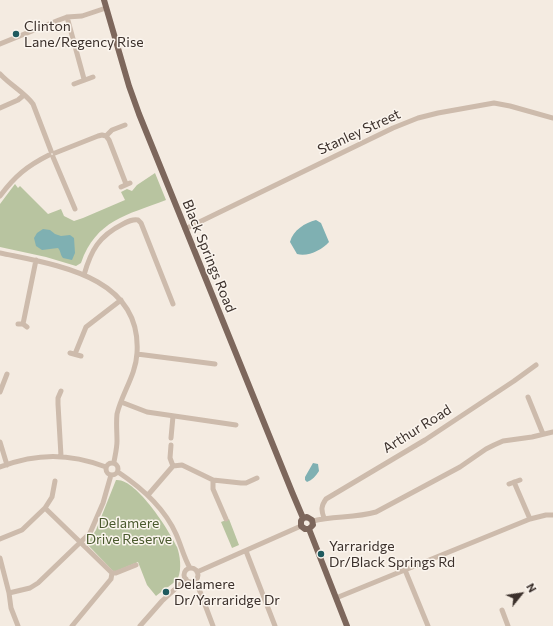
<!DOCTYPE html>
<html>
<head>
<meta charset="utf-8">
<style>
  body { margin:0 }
  #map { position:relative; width:553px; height:626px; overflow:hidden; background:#f4ebe1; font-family:Commissioner,sans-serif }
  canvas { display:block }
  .north { position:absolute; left:501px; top:574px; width:40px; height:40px; -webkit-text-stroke:3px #fbf5ee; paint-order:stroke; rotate:60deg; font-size:11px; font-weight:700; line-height:16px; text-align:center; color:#3b302b }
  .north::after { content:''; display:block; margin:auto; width:14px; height:18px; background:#3b302b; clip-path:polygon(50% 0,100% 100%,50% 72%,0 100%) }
</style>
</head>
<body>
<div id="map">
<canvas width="553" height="626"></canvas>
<div class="north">N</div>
</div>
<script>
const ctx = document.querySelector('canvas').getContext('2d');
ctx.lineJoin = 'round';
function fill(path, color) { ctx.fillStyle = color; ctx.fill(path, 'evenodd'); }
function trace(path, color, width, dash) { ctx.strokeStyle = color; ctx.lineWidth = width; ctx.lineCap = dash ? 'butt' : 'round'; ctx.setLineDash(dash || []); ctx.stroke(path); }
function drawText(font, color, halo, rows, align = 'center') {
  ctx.font = font + ' Commissioner,sans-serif'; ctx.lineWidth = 3; ctx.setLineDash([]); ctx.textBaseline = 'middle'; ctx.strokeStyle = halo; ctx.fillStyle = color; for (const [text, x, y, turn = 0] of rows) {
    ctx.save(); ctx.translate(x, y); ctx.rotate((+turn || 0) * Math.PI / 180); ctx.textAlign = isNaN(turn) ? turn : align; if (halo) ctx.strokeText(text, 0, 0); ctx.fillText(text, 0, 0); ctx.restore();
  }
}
fill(new Path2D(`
  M 155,173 L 166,200 C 127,215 96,220 81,263 L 76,266 L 46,257 L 0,247 L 0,204 L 15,184 L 18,188 L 20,186 L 48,214 L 61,209 L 64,216 L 74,221 L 83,218 L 125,200 L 121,192 L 127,189 L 132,191 L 137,185 Z
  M 116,480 C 136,478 169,530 177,547 C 180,555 182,569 178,578 C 175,583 162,591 156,596 L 147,585 L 138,562 L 114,572 L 87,544 L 96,530 Z
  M 229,519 L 239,545 L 232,548 L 221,522 Z`), '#b8c4a0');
fill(new Path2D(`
  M 316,220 L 321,223 L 329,242 C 322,250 308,257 297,254 L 290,242 C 293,230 305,223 316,220 Z
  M 43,229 L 50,230 L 55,234 L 61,236 L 70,235 L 74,238 L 75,253 L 72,260 L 63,258 C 60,255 61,251 58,248 L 42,250 L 36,246 L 34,238 L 37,233 Z
  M 313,463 L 318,464 L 319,471 C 316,476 312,480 307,482 L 305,480 L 305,477 Z`), '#7fb0b2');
trace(new Path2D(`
  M 67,17 L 84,79
  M 0,44 L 59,20 L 67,17 L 82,16 L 106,8
  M 0,74 C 10,85 24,92 33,104 L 51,151
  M 74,84 L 93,77
  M 0,108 L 18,100 L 24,95
  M 106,136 L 109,140 L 126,184
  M 106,136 L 112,130 L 125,125
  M 55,153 L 98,136 L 102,135 L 106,136
  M 53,157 L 75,209
  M 121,187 L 130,183
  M 0,196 C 15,176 27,166 49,155
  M 185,229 L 393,128 L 418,118 L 438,113 L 494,103 L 510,106 L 553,118
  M 0,253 C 56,265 142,276 137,353 C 136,375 122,393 117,414 C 116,423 117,432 117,441 C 117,448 115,456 114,462
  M 84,275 C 91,250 99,236 123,224 C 129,221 133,219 138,220 L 141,223 L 173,304
  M 18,324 L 23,324 L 27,327
  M 23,324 L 36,260
  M 70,353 L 81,356
  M 75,354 L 86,327 L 121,300
  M 137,354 L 215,364
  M 61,391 L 58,398 L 58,404 L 61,456
  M 0,392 L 7,374
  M 528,397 L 543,434
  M 121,402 L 147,412 L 236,425
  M 171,438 L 173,416
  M 0,442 L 7,465
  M 171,445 L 170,458 L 173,466
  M106 469a6 6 0 1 1 12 0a6 6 0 1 1-12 0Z
  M 0,467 C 37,453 69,453 106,467
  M 118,472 C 142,488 164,507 176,534 C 181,545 184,558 190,568
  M 213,480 L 213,489 L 226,519
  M 514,482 L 530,519
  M 509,484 L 520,480
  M 148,495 L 173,466 L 182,465 L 213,480 L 241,483 L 246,483 L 257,478
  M 45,508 L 112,573 L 111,579 L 72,626
  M 324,518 C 321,510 321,506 326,499 L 425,440 L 514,381 L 536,365
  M 313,521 C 334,516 355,518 376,512 L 460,467 L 486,449 L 494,445 L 503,441 L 532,437 L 553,432
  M 0,539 L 22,530 L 45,508 L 52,497 L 55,481
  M 246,551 L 275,626
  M 0,558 L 9,593 L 11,608 L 18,626
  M184 575a7 7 0 1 1 14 0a7 7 0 1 1-14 0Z
  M 405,570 L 428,626
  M 197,572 L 301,526
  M 112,573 L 116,573 L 136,565
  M 196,581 L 213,626
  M 9,593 L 30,588 L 38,583 L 90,533 L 103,503 L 111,475
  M 336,598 L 530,519 L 546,515 L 553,515
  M 502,610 L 508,626
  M 140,626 L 162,601 L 186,579`), '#cdbbac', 5);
trace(new Path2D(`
  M 104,0 L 129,86 L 139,114 L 292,492 L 303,518
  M 303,518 L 307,517 L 312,520 L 313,525 L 309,529
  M 303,518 L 301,521 L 301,526 L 305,529 L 309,529
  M 309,529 L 347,626`), '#7d675c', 6);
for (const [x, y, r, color] of [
  [16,34,4,"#1f5a5e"],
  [321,554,4,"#1f5a5e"],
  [166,592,4,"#1f5a5e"]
]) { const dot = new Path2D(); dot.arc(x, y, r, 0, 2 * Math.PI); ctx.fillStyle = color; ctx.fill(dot); trace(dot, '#fbf5ee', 1.5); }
drawText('14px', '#3b302b', '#fbf5ee', [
  ["Clinton",24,26],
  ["Lane/Regency Rise",24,42],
  ["Yarraridge",329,546],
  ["Dr/Black Springs Rd",329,562],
  ["Delamere",174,584],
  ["Dr/Yarraridge Dr",174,600]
], 'left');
drawText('14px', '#3b302b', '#fbf5ee', [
  ["Stanley Street",359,132,-25],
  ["Black Springs Road",209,256,68],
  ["Arthur Road",417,429,-32]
]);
drawText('14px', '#4a5a2e', '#fbf5ee', [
  ["Delamere",129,523],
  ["Drive Reserve",129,539]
]);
</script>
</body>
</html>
